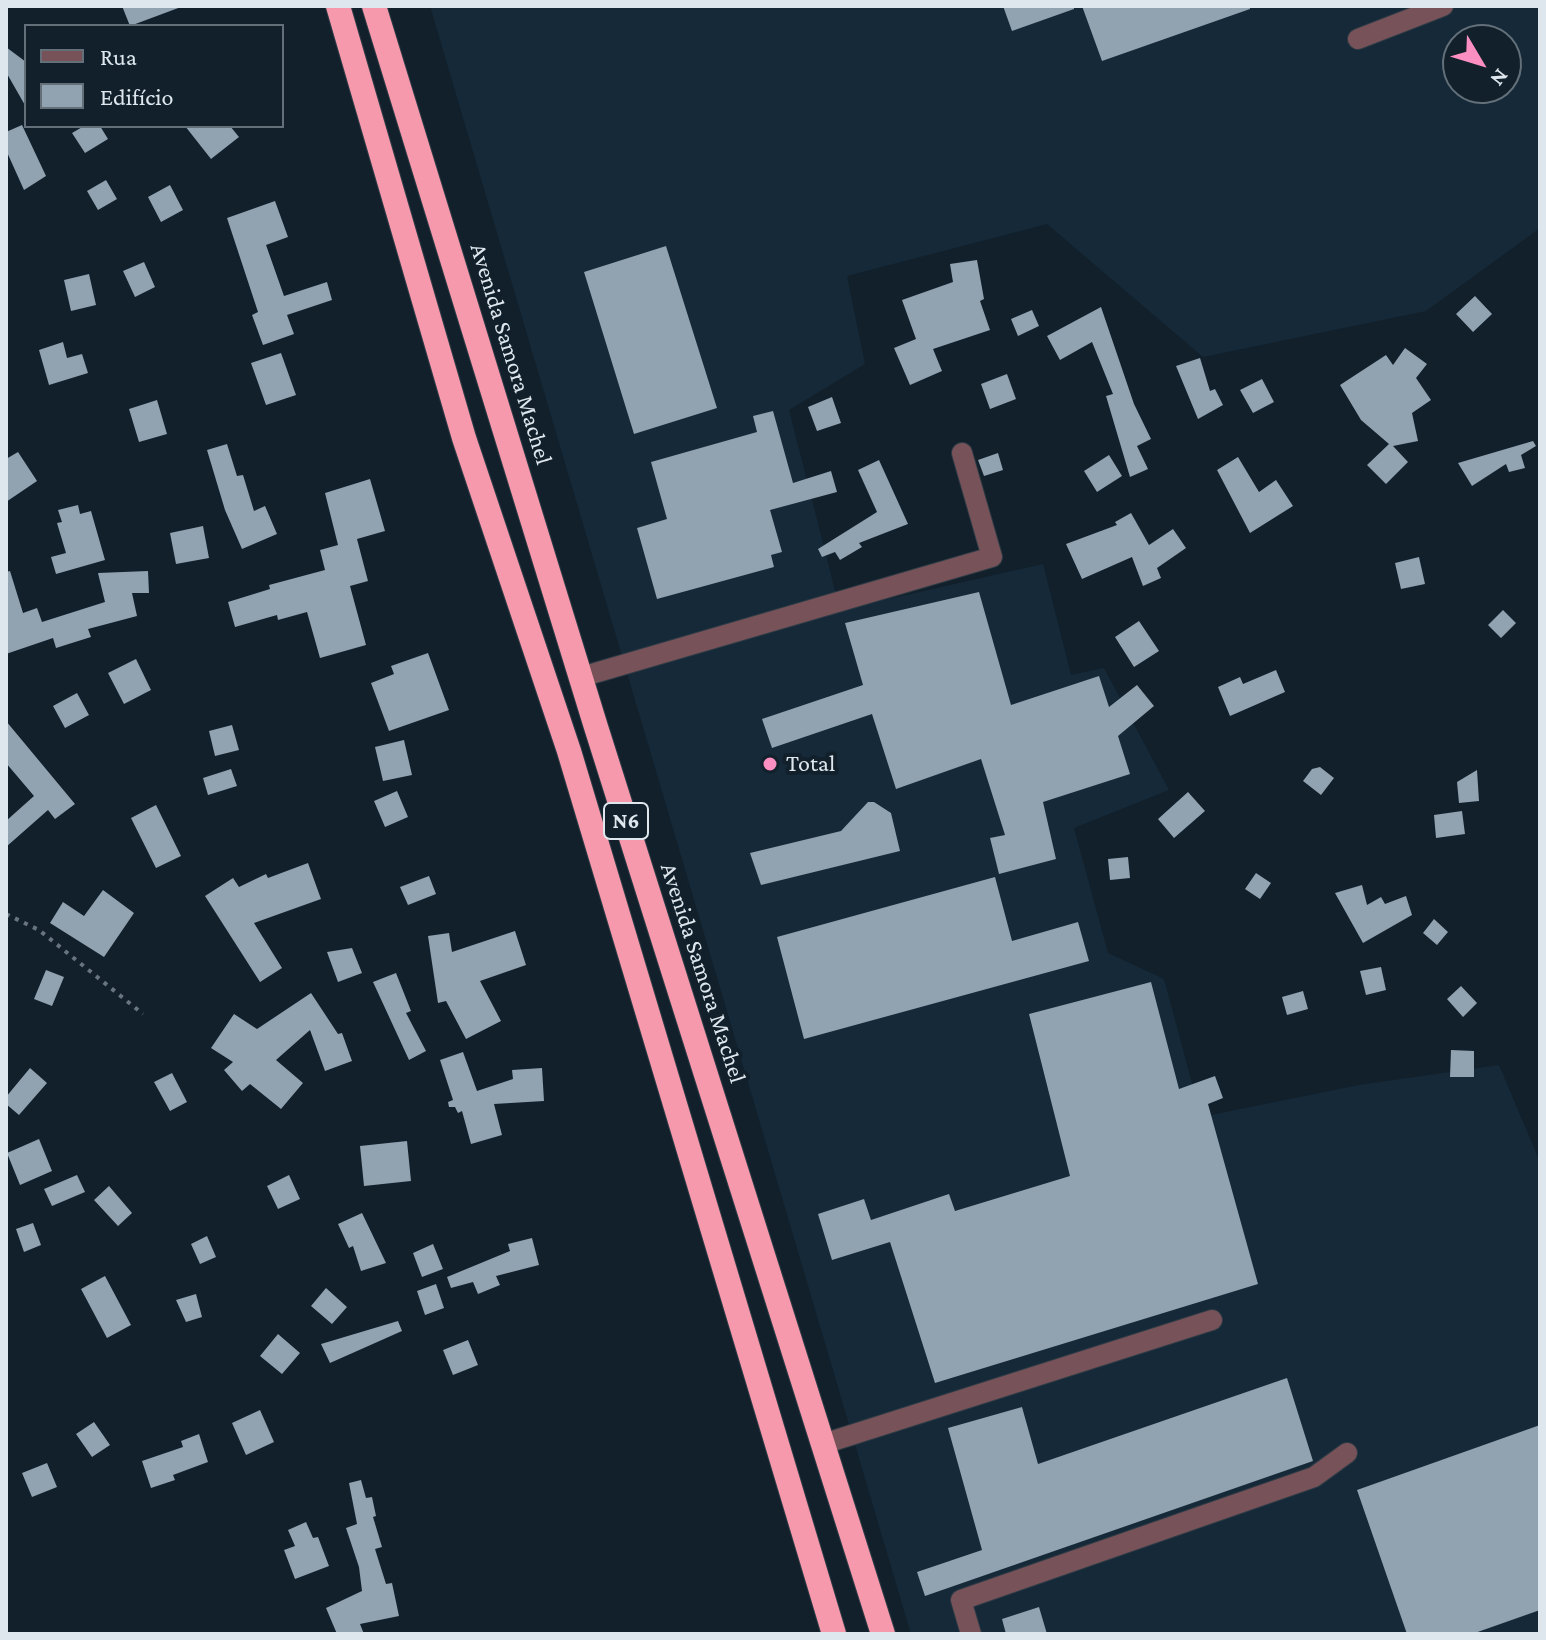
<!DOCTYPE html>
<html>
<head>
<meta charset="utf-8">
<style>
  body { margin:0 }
  #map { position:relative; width:1546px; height:1640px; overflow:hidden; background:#12202b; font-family:"Crimson Pro",serif }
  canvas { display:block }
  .frame { position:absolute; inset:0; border:8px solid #dee7ee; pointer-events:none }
  .legend { position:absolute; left:24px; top:24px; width:260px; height:104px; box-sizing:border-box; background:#12202b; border:2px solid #647079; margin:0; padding:10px 14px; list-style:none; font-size:24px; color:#dee7ee }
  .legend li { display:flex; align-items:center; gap:16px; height:40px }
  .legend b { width:40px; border:2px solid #647079 }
  .north { position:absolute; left:1442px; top:24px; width:80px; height:80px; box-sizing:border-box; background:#12202b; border:2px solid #647079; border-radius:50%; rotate:128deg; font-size:22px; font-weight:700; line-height:32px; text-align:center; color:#dee7ee }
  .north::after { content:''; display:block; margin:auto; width:28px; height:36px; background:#fc8fc2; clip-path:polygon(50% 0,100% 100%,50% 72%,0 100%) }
</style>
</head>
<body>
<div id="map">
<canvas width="1546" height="1640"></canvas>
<div class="frame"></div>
<ul class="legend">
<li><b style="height:10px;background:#785259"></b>Rua</li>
<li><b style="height:22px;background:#91a2b0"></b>Edifício</li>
</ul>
<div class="north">N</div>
</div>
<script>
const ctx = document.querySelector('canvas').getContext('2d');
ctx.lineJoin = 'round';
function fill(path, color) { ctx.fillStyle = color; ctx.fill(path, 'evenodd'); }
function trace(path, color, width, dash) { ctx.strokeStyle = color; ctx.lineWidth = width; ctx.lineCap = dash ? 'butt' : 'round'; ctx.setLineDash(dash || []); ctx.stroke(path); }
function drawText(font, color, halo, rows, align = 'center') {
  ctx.font = font + ' "Crimson Pro",serif'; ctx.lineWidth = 8; ctx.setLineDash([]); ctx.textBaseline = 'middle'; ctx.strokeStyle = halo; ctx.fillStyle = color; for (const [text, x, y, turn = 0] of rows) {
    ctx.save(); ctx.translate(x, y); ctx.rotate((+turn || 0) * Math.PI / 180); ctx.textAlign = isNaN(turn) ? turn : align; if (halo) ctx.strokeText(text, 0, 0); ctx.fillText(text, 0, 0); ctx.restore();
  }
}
fill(new Path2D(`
  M 430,6 L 1540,6 L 1540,228 L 1426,311 L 1203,357 L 1047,224 L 847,276 L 865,364 L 789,410 L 840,610 L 1043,564 L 1071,675 L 1104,668 L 1169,790 L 1074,828 L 1108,953 L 1164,979 L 1201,1117 L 1359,1085 L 1499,1065 L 1540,1162 L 1540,1634 L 911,1634 ZM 1458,40 L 1506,40 L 1506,88 L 1458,88 Z`), '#152938');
fill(new Path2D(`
  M 122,6 L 181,6 L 181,7 L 130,26 Z
  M 1003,6 L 1074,6 L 1074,9 L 1012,31 Z
  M 1082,6 L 1250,6 L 1250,9 L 1102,61 Z
  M 6,47 L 26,62 L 26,107 L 6,72 Z
  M 22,125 L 46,176 L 24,190 L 6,150 L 6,132 Z
  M 84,126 L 100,126 L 108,139 L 85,153 L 72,133 Z
  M 185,126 L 230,126 L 239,137 L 211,159 Z
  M 106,180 L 117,199 L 98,210 L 87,191 Z
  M 170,185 L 183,210 L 161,222 L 148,197 Z
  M 275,201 L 288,237 L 266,245 L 284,296 L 327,282 L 332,300 L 287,315 L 294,334 L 263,345 L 252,315 L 258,312 L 227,218 Z
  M 666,246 L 717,408 L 634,434 L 584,272 Z
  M 977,260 L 984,299 L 980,301 L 990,330 L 933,349 L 942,371 L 910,385 L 894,348 L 916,339 L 902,300 L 953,282 L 950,264 Z
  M 144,262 L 155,287 L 135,297 L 123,271 Z
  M 89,274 L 96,305 L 71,311 L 64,280 Z
  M 1475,296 L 1492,314 L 1473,332 L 1456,314 Z
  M 1101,307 L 1134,404 L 1151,439 L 1137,446 L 1148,469 L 1130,477 L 1106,396 L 1113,394 L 1092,342 L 1060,360 L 1047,336 Z
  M 1032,310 L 1039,326 L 1018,336 L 1011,319 Z
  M 63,342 L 67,358 L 82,354 L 88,373 L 49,385 L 39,350 Z
  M 1405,348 L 1427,364 L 1416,378 L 1431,400 L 1412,413 L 1418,441 L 1393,446 L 1408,462 L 1386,484 L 1367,465 L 1389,444 L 1361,420 L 1340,385 L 1386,355 L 1393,365 Z
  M 281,353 L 296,395 L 266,405 L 251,363 Z
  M 1200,358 L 1210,391 L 1215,389 L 1223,405 L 1198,419 L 1176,366 Z
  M 1007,374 L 1016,399 L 990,409 L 981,384 Z
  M 1262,379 L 1274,402 L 1253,413 L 1240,390 Z
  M 832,397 L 841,423 L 817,431 L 808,407 Z
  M 157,400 L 167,434 L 139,442 L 129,409 Z
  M 773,411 L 793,483 L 831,471 L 837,492 L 770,510 L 782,552 L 771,555 L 774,567 L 657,599 L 637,528 L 667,519 L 651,462 L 757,432 L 753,416 Z
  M 1533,441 L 1536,446 L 1521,455 L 1525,468 L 1509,472 L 1506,464 L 1472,486 L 1458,463 Z
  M 227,444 L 237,476 L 243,475 L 254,511 L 265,506 L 277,534 L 242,549 L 225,510 L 207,450 Z
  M 18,452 L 37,481 L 6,502 L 6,459 Z
  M 998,453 L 1003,470 L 984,476 L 978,460 Z
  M 1109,455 L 1122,476 L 1097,492 L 1084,471 Z
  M 1238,457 L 1259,492 L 1276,480 L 1293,506 L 1250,533 L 1217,470 Z
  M 879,460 L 908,524 L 859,543 L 862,547 L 840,560 L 835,552 L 822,557 L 818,549 L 877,512 L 858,470 Z
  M 370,479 L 385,531 L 357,539 L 368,581 L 350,586 L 366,645 L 320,658 L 307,612 L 278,620 L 277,615 L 235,627 L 228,602 L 270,589 L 269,585 L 325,570 L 320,550 L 338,545 L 325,493 Z
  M 78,505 L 80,514 L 91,511 L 105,560 L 56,574 L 51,557 L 66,553 L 57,523 L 62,522 L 58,510 Z
  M 1131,513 L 1149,545 L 1173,529 L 1186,548 L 1157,568 L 1161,578 L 1143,586 L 1132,557 L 1082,579 L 1066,544 L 1117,525 L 1115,522 Z
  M 203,526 L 209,558 L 176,564 L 170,533 Z
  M 1419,557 L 1425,584 L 1401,589 L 1395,563 Z
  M 10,571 L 23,613 L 37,608 L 42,622 L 105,602 L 98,573 L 148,571 L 149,593 L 132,593 L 137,616 L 88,629 L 91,637 L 56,648 L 53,638 L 6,654 L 6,572 Z
  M 979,592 L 1011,705 L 1099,676 L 1109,707 L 1137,685 L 1154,706 L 1118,736 L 1130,774 L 1043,802 L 1056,859 L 999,874 L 990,838 L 1005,835 L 981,759 L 896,789 L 872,714 L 772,748 L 762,719 L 863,685 L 845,623 Z
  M 1503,610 L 1516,623 L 1501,638 L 1488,625 Z
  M 1139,621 L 1159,651 L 1134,667 L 1115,637 Z
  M 428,653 L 449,710 L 389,731 L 371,683 L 394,674 L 391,666 Z
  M 136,659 L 151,690 L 124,704 L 108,673 Z
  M 1276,670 L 1285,692 L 1230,716 L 1218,687 L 1240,677 L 1243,684 Z
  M 77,693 L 89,715 L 65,728 L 53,706 Z
  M 6,721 L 75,804 L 55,819 L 48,810 L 6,847 L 6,821 L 34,796 L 6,763 Z
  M 232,725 L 239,750 L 215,756 L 209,731 Z
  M 404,740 L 412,775 L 383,781 L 375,747 Z
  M 1320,767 L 1334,778 L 1321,795 L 1303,781 L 1312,769 Z
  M 231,769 L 237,786 L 208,795 L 203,778 Z
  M 1477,770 L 1479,801 L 1459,803 L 1457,782 Z
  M 397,791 L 408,817 L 385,827 L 374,801 Z
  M 1188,792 L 1205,811 L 1174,838 L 1158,819 Z
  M 868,802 L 874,802 L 891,813 L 900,851 L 761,885 L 750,853 L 841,831 Z
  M 156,805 L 181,856 L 156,868 L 131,818 Z
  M 1462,811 L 1465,834 L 1436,838 L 1434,815 Z
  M 1128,857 L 1130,878 L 1110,880 L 1108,859 Z
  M 308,863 L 321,899 L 254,923 L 282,968 L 260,982 L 205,896 L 233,878 L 239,887 L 266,874 L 268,878 Z
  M 1256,873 L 1271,883 L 1260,899 L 1245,889 Z
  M 429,876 L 436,894 L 408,905 L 400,887 Z
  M 995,877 L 1012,941 L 1078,922 L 1089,961 L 804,1039 L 777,937 Z
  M 1362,885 L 1367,905 L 1381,897 L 1385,904 L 1406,896 L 1412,915 L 1363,943 L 1335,893 Z
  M 103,890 L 134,913 L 104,957 L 50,923 L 63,902 L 84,916 Z
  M 1434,919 L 1448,932 L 1437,945 L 1423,933 Z
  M 515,931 L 526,965 L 480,981 L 501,1021 L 466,1039 L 446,1001 L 438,1003 L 428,936 L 449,933 L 452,952 Z
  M 352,948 L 362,973 L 338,982 L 327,952 Z
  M 1381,967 L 1386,990 L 1366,995 L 1360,971 Z
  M 46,970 L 64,977 L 52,1006 L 34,999 Z
  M 396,973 L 411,1011 L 406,1013 L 426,1051 L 409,1060 L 373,982 Z
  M 1151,982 L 1179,1089 L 1215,1076 L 1223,1098 L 1208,1104 L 1258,1284 L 935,1383 L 890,1242 L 832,1260 L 818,1214 L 864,1199 L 871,1220 L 949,1194 L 955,1211 L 1070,1176 L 1029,1014 Z
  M 1461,986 L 1477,1003 L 1463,1017 L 1447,999 Z
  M 1303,991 L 1308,1009 L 1287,1015 L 1282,997 Z
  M 311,993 L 338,1034 L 342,1033 L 352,1061 L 325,1071 L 310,1030 L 276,1060 L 303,1083 L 281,1109 L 250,1084 L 242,1091 L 224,1070 L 233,1062 L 211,1048 L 234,1014 L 257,1029 Z
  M 1451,1050 L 1474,1051 L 1474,1077 L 1450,1077 Z
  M 463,1052 L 477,1091 L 513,1079 L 512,1070 L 542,1068 L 544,1101 L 494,1104 L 502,1135 L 471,1144 L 462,1111 L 458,1113 L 455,1107 L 449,1107 L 448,1102 L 453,1100 L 440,1060 Z
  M 30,1068 L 47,1083 L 19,1115 L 6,1104 L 6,1097 Z
  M 172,1073 L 187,1102 L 170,1111 L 154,1082 Z
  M 39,1139 L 52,1171 L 20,1185 L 7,1153 Z
  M 407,1141 L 411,1181 L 364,1186 L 360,1146 Z
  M 77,1175 L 85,1192 L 52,1206 L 44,1189 Z
  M 289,1175 L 300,1199 L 278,1209 L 267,1186 Z
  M 109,1186 L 132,1213 L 118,1226 L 94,1200 Z
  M 362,1213 L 386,1263 L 361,1271 L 353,1246 L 349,1248 L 338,1224 Z
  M 33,1223 L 41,1245 L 24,1252 L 16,1229 Z
  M 207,1236 L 216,1257 L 200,1264 L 191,1244 Z
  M 532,1238 L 539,1265 L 496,1276 L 500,1285 L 478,1294 L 473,1282 L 451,1288 L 447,1277 L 510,1251 L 508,1244 Z
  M 433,1244 L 443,1269 L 422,1277 L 413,1253 Z
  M 105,1276 L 131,1325 L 107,1338 L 81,1289 Z
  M 436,1284 L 444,1308 L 425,1315 L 417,1291 Z
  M 326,1288 L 347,1307 L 332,1324 L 311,1306 Z
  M 196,1294 L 202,1317 L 186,1322 L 176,1300 Z
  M 398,1321 L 402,1331 L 330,1363 L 321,1344 Z
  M 278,1334 L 300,1353 L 282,1374 L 260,1356 Z
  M 468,1340 L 478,1365 L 453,1375 L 443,1350 Z
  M 1287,1378 L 1313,1461 L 925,1596 L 917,1572 L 982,1550 L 948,1428 L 1022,1407 L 1038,1464 Z
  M 260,1410 L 274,1442 L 246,1455 L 232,1423 Z
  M 94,1422 L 110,1445 L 92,1457 L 76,1434 Z
  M 1540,1425 L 1540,1610 L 1472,1634 L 1407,1634 L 1357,1490 Z
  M 199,1434 L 208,1462 L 173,1475 L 175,1480 L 151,1488 L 142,1461 L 183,1447 L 181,1441 Z
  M 47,1463 L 57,1487 L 32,1497 L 22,1473 Z
  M 361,1480 L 366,1498 L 372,1497 L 376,1516 L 373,1517 L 382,1547 L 375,1549 L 386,1584 L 392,1583 L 399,1616 L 360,1624 L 364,1634 L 337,1634 L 326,1608 L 362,1591 L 359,1567 L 346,1528 L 357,1524 L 349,1483 Z
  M 306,1522 L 313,1538 L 318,1537 L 329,1566 L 295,1579 L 284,1550 L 295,1546 L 288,1530 Z
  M 1039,1607 L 1047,1634 L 1006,1634 L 1002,1619 Z`), '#91a2b0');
const minor = new Path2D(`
  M 1358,39 L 1443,6
  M 581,677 L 992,557 L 962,453
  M 823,1444 L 1212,1320
  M 971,1634 L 961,1600 L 1314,1477 L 1347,1453`);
const highway = new Path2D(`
  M 338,6 L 464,438 L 569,751 L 834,1634
  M 374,6 L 596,727 L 883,1634`);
trace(minor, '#2f3c46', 22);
trace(highway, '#2f3c46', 26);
trace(new Path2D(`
  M 6,914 L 39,930 L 143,1014`), '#69757e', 4, [4, 6]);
trace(minor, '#785259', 20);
trace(highway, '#f799ad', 24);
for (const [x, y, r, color] of [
  [770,764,8,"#fc8fc2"]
]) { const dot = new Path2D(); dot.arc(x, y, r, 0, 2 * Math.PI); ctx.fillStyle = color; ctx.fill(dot); trace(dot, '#12202b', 3); }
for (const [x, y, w] of [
  [626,821,44]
]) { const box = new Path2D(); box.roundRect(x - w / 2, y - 18, w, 36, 6); ctx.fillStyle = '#12202b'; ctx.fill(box); trace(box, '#dee7ee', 2); }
drawText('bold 22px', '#dee7ee', null, [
  ["N6",626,821]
]);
drawText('24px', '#dee7ee', '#12202b', [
  ["Avenida Samora Machel",511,354,73],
  ["Avenida Samora Machel",703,973,72]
]);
drawText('24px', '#dee7ee', '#12202b', [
  ["Total",786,764]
], 'left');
</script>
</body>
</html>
